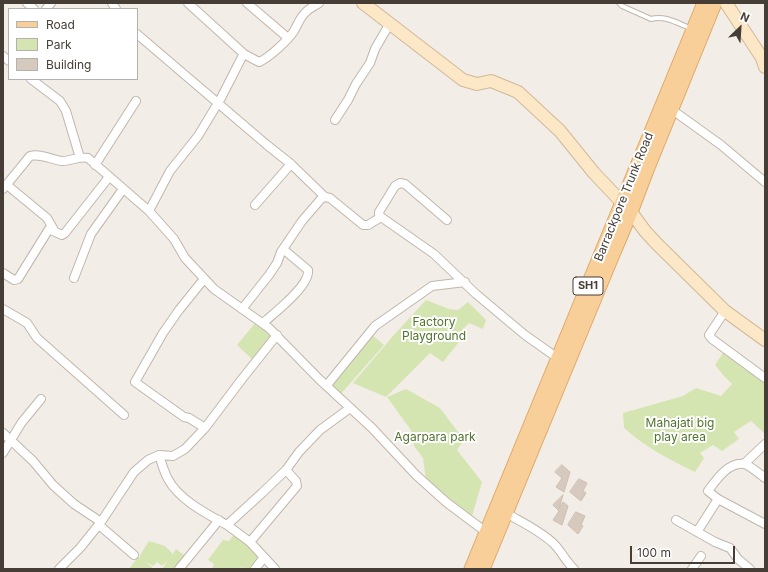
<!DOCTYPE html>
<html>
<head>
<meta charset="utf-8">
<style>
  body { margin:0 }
  #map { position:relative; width:768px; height:572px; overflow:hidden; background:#f2ede6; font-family:Inter,sans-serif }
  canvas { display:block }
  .frame { position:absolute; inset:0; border:4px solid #453d36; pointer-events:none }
  .legend { position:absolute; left:8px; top:8px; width:130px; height:72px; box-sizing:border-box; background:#fff; border:1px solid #b5b1af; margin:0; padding:5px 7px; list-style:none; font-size:12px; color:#453d36 }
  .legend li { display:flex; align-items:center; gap:8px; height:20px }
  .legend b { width:20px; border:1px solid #b5b1af }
  .north { position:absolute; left:720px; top:8px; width:40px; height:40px; -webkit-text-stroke:3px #fff; paint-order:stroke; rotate:25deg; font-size:11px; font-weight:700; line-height:16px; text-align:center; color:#453d36 }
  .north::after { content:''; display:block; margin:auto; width:14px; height:18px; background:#453d36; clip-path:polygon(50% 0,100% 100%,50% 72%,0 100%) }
  .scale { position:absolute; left:630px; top:546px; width:105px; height:18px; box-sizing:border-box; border:2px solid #453d36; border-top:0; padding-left:5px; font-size:12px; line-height:14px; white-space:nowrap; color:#453d36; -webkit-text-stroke:3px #fff; paint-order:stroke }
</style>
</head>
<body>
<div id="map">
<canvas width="768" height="572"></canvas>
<div class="frame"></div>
<ul class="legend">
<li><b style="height:5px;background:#f9cf99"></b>Road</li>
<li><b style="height:11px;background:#d5e5b1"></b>Park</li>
<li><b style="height:11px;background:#d6cabf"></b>Building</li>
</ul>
<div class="north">N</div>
<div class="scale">100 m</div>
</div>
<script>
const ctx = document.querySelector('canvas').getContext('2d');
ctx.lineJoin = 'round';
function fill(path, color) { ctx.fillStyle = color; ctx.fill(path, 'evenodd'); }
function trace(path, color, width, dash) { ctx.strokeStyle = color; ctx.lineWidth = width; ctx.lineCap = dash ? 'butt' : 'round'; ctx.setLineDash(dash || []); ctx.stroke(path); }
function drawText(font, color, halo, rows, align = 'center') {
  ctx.font = font + ' Inter,sans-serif'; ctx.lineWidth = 4; ctx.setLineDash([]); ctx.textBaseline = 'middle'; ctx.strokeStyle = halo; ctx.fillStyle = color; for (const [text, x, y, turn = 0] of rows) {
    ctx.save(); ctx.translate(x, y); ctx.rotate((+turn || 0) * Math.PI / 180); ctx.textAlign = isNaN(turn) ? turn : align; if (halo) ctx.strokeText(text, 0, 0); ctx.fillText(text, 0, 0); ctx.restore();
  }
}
fill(new Path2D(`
  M 426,300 L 449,309 L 458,310 L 468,302 L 486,320 L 483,329 L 469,323 L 463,329 L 458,343 L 443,362 L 430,353 L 386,397 L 353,383 L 393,336 Z
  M 256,322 L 272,338 L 254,361 L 237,345 Z
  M 372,335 L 384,345 L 339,396 L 327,385 Z
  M 724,351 L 765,380 L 765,434 L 751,421 L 734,432 L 739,439 L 722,451 L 713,445 L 700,453 L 704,458 L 695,472 C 670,460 645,447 624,428 L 623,413 L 683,396 L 696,388 L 721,396 L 732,384 L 724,376 L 715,365 Z
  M 406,389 L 440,408 L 464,440 L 457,450 L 482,482 L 472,516 L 448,500 L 426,480 L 423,458 L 414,446 L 411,430 L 387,397 Z
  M 235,533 L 261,556 L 249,569 L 244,569 L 242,567 L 240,569 L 212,569 L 214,564 L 208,560 L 223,540 L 229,541 Z
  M 149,541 L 165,546 L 172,553 L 172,555 L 176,549 L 188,558 L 178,569 L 165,569 L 163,568 L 168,560 L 162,566 L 157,562 L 153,566 L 144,561 L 152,567 L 151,569 L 129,569 L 138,557 L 140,558 L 140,555 Z`), '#d5e5b1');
const building = new Path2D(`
  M 562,465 L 570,472 L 564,492 L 556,487 L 562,478 L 555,472 Z
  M 579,479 L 587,483 L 583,491 L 586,493 L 581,501 L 570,492 Z
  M 563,495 L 559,508 L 563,502 L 568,506 L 562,525 L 553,520 L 559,511 L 553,505 Z
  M 576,512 L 585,516 L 581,525 L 583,526 L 578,534 L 568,525 Z`);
fill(building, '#d6cabf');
trace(building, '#cebeb0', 1);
const lane = new Path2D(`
  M 619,3 L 622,6 L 651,19 C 666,15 679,24 692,29`);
const street = new Path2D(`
  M 27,3 L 34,9
  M 112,3 L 116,9
  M 247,3 L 288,38
  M 46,9 L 51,3
  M 137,34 L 267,145 L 291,164 L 325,197
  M 244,54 L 259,62 C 269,58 288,40 294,31 C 298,24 300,17 306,12 C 309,8 315,6 319,3
  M 3,56 L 9,61
  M 31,79 L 60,101 L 66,111 L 80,158
  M 671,109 L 721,145 L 765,182
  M 335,120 L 348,100 L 356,84 L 370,63 L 375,49 L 390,23
  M 95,165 L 136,101
  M 7,185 L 47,218 L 54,230
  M 3,189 L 30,156 C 41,153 52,160 62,161 C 71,161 79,156 88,158 L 149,211 L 174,239 L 185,258 L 214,289 L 269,328 L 319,379 L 372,428 L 416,475 L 446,502 L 490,535
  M 255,205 L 291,164
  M 149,211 L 170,171 L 198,136 L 221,98 L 243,55 L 243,53 L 188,3
  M 447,220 L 405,184 L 400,183 L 395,186 L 379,212 L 379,214 L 381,217 L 434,254 L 476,294 L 525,335 L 559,359
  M 3,273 L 14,280 L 18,279 L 49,229 L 62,235 L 65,233 L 109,177
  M 74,278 L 91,234 L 123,189
  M 204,279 L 179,310 L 163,333 L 135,382 L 184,417 L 189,418 L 205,428
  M 3,309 L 27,323 L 37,338 L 124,415
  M 242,309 L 269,275 L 277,263 L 281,252 L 302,221 L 321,199 L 325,197 L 330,198 L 363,225 L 368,225 L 381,217
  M 725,311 L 709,335 L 712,339 L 765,378
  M 263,323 C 274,313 310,286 308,270 L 283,249
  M 327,385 L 375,326 L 432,286 L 465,282
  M 3,433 L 33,461 L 53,485 L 74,504 L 101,522
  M 3,453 L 22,422 L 41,399
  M 159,455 C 162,464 164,472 168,479 C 179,500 207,514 227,525 L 262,493 L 286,470 L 299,452 L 320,430 L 350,408
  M 744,464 L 765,444
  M 765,478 C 760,474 749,465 744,464 C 728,462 716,480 708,491 L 718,499 L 765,524
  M 506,513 C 523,523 541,531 554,544 C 562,552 566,562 574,569
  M 676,520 L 715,542 L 730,548 L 738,559 L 750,569
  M 99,525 L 134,555
  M 227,525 L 250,542 L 275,569
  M 697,532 L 718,499
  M 250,542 L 297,486 L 296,481 L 286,470
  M 59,569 L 80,548 L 101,522 L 134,472 L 148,460 L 159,455 L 173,456 L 185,449 L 205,428 L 242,379 L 277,335
  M 179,569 L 219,520
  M 255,569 L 264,557
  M 692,569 L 701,556`);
const secondary = new Path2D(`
  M 363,3 L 463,80 L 477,84 L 491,81 L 518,92 L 560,131 L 594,173 L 631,212 L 645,231 L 656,243 L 725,311 L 765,340
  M 726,3 L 762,58 L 765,67`);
const primary = new Path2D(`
  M 471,569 L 704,3
  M 483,569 L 609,264 L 631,212 L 647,170 L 715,3`);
trace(lane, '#c0b6ac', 6);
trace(street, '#c0b6ac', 10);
trace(secondary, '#d0b998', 14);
trace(primary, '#ddaa69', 15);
trace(lane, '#fff', 4);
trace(street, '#fff', 8);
trace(secondary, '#fce7c7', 12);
trace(primary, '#f9cf99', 13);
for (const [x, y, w] of [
  [588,286,30]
]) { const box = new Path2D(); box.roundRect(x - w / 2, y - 9, w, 18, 3); ctx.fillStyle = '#fff'; ctx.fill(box); trace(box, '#453d36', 1); }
drawText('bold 11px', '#453d36', null, [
  ["SH1",588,286]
]);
drawText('12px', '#453d36', '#fff', [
  ["Barrackpore Trunk Road",624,197,-68]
]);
drawText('12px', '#51732c', '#fff', [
  ["Factory",434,322],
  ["Playground",434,336],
  ["Mahajati big",680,423],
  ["play area",680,437],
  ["Agarpara park",435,437]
]);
</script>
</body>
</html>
